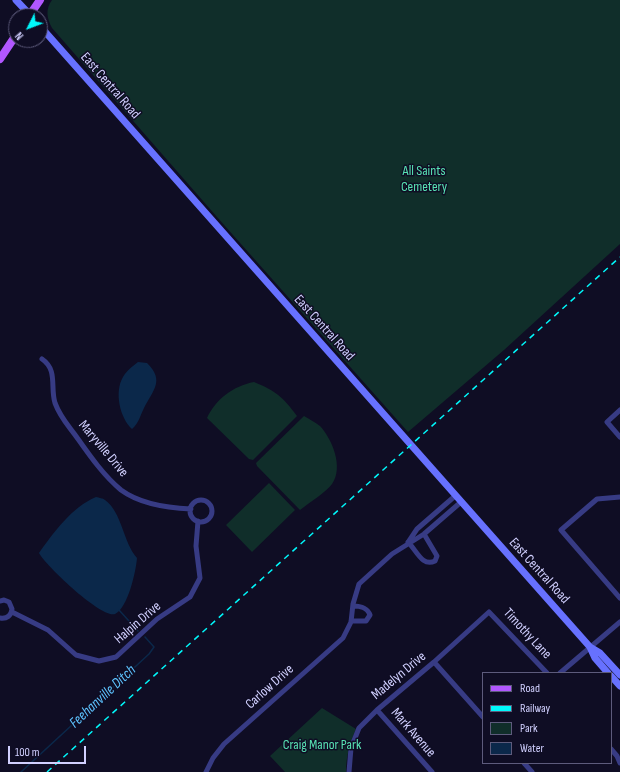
<!DOCTYPE html>
<html>
<head>
<meta charset="utf-8">
<style>
  body { margin:0 }
  #map { position:relative; width:620px; height:772px; overflow:hidden; background:#0f0d24; font-family:"Sofia Sans Condensed",sans-serif }
  canvas { display:block }
  .legend { position:absolute; left:482px; top:672px; width:130px; height:92px; box-sizing:border-box; background:#0f0d24; border:1px solid #5d5b7c; margin:0; padding:5px 7px; list-style:none; font-size:12px; color:#d1d0ff }
  .legend li { display:flex; align-items:center; gap:8px; height:20px }
  .legend b { width:20px; border:1px solid #5d5b7c }
  .north { position:absolute; left:8px; top:8px; width:40px; height:40px; box-sizing:border-box; background:#0f0d24; border:1px solid #5d5b7c; border-radius:50%; rotate:228deg; font-size:11px; font-weight:700; line-height:16px; text-align:center; color:#d1d0ff }
  .north::after { content:''; display:block; margin:auto; width:14px; height:18px; background:#00f8fb; clip-path:polygon(50% 0,100% 100%,50% 72%,0 100%) }
  .scale { position:absolute; left:8px; top:746px; width:78px; height:18px; box-sizing:border-box; border:2px solid #d1d0ff; border-top:0; padding-left:5px; font-size:12px; line-height:14px; white-space:nowrap; color:#d1d0ff; -webkit-text-stroke:3px #0f0d24; paint-order:stroke }
</style>
</head>
<body>
<div id="map">
<canvas width="620" height="772"></canvas>
<ul class="legend">
<li><b style="height:5px;background:#b157ff"></b>Road</li>
<li><b style="height:5px;background:#00f8fb"></b>Railway</li>
<li><b style="height:11px;background:#102e2a"></b>Park</li>
<li><b style="height:11px;background:#0b284a"></b>Water</li>
</ul>
<div class="north">N</div>
<div class="scale">100 m</div>
</div>
<script>
const ctx = document.querySelector('canvas').getContext('2d');
ctx.lineJoin = 'round';
function fill(path, color) { ctx.fillStyle = color; ctx.fill(path, 'evenodd'); }
function trace(path, color, width, dash) { ctx.strokeStyle = color; ctx.lineWidth = width; ctx.lineCap = dash ? 'butt' : 'round'; ctx.setLineDash(dash || []); ctx.stroke(path); }
function drawText(font, color, halo, rows, align = 'center') {
  ctx.font = font + ' "Sofia Sans Condensed",sans-serif'; ctx.lineWidth = 3; ctx.setLineDash([]); ctx.textBaseline = 'middle'; ctx.strokeStyle = halo; ctx.fillStyle = color; for (const [text, x, y, turn = 0] of rows) {
    ctx.save(); ctx.translate(x, y); ctx.rotate((+turn || 0) * Math.PI / 180); ctx.textAlign = isNaN(turn) ? turn : align; if (halo) ctx.strokeText(text, 0, 0); ctx.fillText(text, 0, 0); ctx.restore();
  }
}
fill(new Path2D(`
  M 52,0 L 620,0 L 620,244 L 504,350 L 408,432 L 217,217 L 52,28 C 47,19 45,9 52,0 Z
  M 254,382 C 276,391 283,397 297,416 L 253,460 L 249,459 L 207,418 C 216,399 233,386 254,382 Z
  M 304,416 C 309,419 315,422 320,426 C 332,439 344,467 332,484 C 326,492 309,503 300,510 L 257,466 L 256,463 Z
  M 269,483 L 295,510 L 252,552 L 226,525 Z
  M 322,708 L 356,729 C 350,743 346,756 346,772 L 285,772 L 270,756 Z`), '#102e2a');
fill(new Path2D(`
  M 138,362 L 147,363 C 165,381 153,390 144,408 C 140,416 139,423 132,429 C 120,418 114,392 123,377 C 127,370 132,367 138,362 Z
  M 96,497 C 99,498 103,498 105,500 C 122,512 123,542 137,558 C 136,571 128,608 115,614 C 102,619 46,566 39,553 C 54,532 72,507 96,497 Z`), '#0b284a');
trace(new Path2D(`
  M 119,610 L 138,631
  M 21,772 L 149,654 L 154,647 L 145,637`), '#0b284a', 1.5);
trace(new Path2D(`
  M 42,359 C 58,370 50,387 55,403 C 61,419 69,426 78,439 C 90,456 104,476 121,490 C 140,504 168,508 191,509
  M 620,410 L 607,422 L 620,437
  M 620,497 L 597,499 L 561,530 L 620,598
  M190 511a11 11 0 1 1 22 0a11 11 0 1 1-22 0Z
  M 409,541 L 417,529 L 455,496
  M 408,542 C 417,551 422,567 435,561 L 437,556 L 424,534
  M 0,601 L 4,600 L 9,602 L 12,609 C 11,616 7,619 0,618
  M 12,612 L 48,630 L 76,655 L 99,661 L 116,657 L 157,619 L 190,597 L 200,578 L 196,546 L 198,521
  M 351,621 L 366,621 L 370,615 C 367,607 360,606 353,606
  M 434,662 L 483,717
  M 560,673 L 620,622
  M 377,710 L 432,772
  M 611,749 L 617,756 L 620,763
  M 524,763 L 532,772
  M 206,772 L 213,758 L 224,744 L 343,638 L 351,622 L 353,604 L 359,584 L 392,554 L 424,534 L 461,502
  M 349,772 L 351,748 L 359,728 L 377,710 L 434,662 L 489,612 L 547,673`), '#373b84', 5);
trace(new Path2D(`
  M 16,0 L 31,16
  M 40,26 L 590,647 L 595,658 L 608,673
  M 590,647 L 600,653 L 620,675
  M 611,676 L 620,686`), '#6771ff', 7);
trace(new Path2D(`
  M 29,16 L 40,0
  M 0,59 L 16,35`), '#b157ff', 8);
trace(new Path2D(`
  M 47,772 L 620,257`), '#00f8fb', 1.5, [6, 5]);
drawText('14px', '#d1d0ff', '#0f0d24', [
  ["East Central Road",110,86,49],
  ["East Central Road",324,328,48],
  ["Maryville Drive",103,449,50],
  ["East Central Road",539,571,48],
  ["Halpin Drive",138,623,-41],
  ["Timothy Lane",527,634,47],
  ["Madelyn Drive",399,676,-40],
  ["Carlow Drive",270,687,-42],
  ["Mark Avenue",413,733,49]
]);
drawText('14px', '#58e3b4', '#0f0d24', [
  ["All Saints",424,171],
  ["Cemetery",424,187],
  ["Craig Manor Park",322,745]
]);
drawText('italic 15px', '#5ec3ff', '#0f0d24', [
  ["Feehanville Ditch",103,697,-43]
]);
</script>
</body>
</html>
